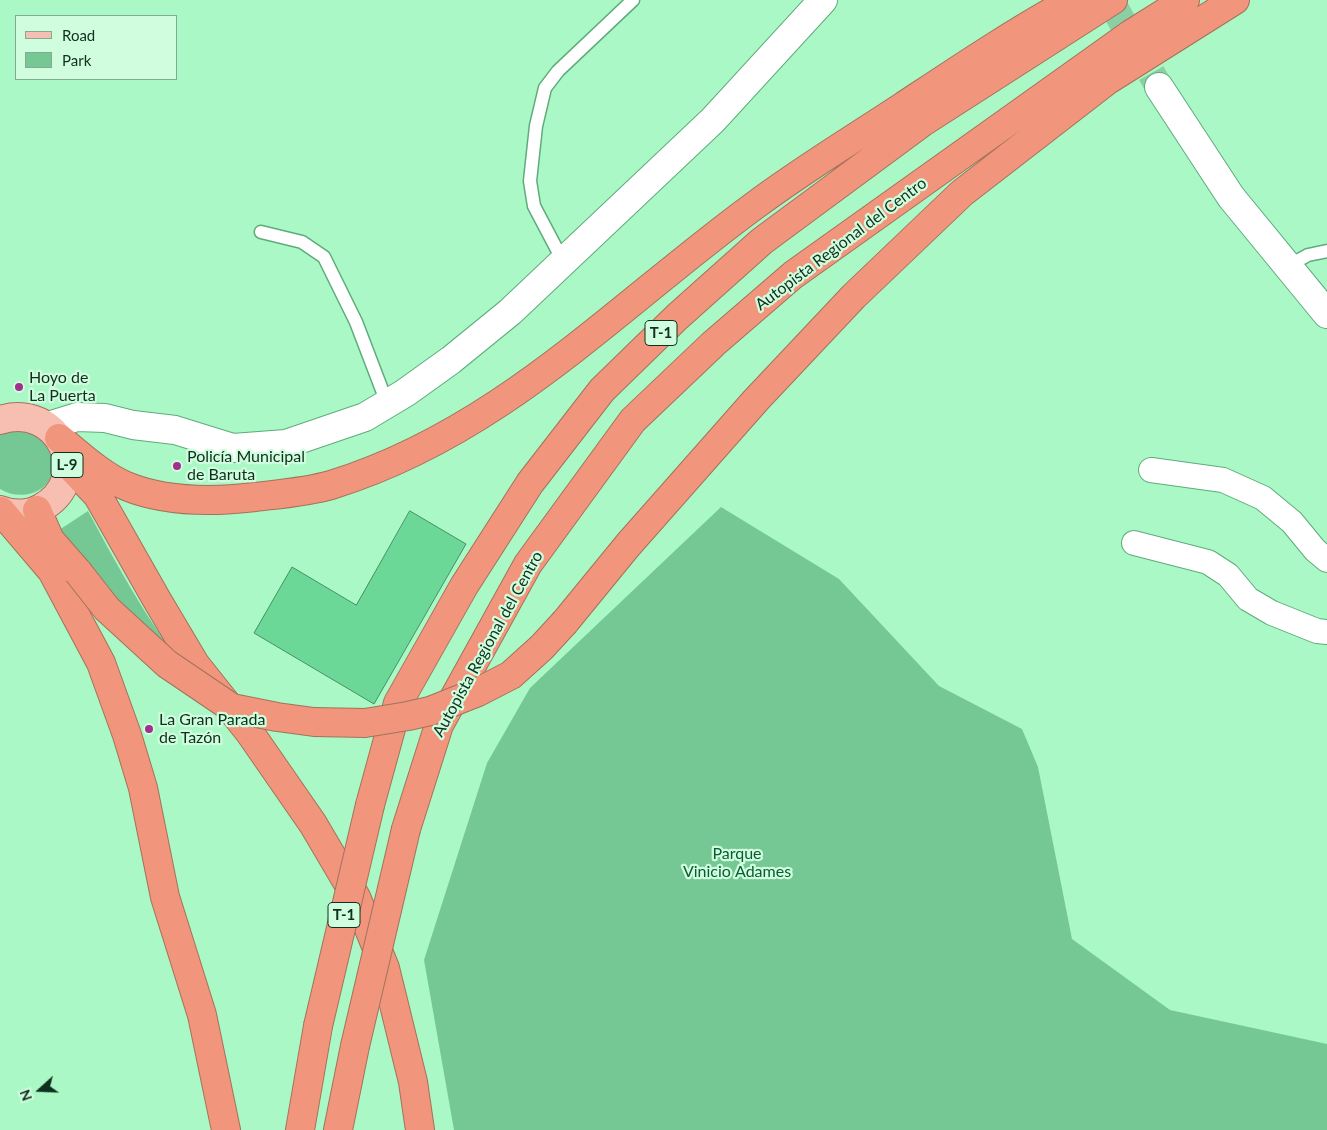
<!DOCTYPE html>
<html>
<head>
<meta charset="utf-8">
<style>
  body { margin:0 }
  #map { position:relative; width:1327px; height:1130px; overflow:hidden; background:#aaf8c5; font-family:Lato,sans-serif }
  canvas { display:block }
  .legend { position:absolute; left:15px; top:15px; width:162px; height:65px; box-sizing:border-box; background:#d0fdde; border:1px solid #83ab91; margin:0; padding:6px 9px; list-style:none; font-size:15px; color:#0f301d }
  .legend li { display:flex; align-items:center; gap:10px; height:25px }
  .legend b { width:25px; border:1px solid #83ab91 }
  .north { position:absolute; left:15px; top:1065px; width:50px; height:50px; -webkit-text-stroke:4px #d0fdde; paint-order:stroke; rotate:250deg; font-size:14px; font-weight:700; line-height:20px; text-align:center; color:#0f301d }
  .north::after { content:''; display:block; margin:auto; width:18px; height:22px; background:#0f301d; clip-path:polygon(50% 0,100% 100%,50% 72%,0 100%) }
</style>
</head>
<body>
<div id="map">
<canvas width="1327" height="1130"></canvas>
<ul class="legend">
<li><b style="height:6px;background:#f7bfb1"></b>Road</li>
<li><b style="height:14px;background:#75c894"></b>Park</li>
</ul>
<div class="north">N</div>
</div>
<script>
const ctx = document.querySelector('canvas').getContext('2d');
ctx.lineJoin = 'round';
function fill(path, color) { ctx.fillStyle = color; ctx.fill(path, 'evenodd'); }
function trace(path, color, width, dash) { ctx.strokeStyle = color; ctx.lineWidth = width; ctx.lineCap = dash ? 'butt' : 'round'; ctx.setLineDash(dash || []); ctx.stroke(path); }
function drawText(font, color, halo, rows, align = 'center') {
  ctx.font = font + ' Lato,sans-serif'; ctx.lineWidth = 4.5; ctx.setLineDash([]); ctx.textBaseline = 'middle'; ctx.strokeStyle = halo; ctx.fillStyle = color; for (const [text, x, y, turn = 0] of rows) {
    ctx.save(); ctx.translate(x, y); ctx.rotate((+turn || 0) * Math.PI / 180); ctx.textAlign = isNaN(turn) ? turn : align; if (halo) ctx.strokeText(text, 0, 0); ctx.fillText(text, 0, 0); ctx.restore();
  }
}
fill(new Path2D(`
  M 21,429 L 45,440 C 48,445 52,452 53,458 C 59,489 24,504 0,489 L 0,435 Z
  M 721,507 L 839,579 L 939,686 L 1022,729 L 1038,767 L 1072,939 L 1170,1010 L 1327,1044 L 1327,1130 L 454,1130 L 424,960 L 487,763 L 530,688 Z
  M 88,511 C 117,565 146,619 185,669 L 50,536 Z`), '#75c894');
const building = new Path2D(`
  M 410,511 L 466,544 L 374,704 L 254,633 L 292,567 L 356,605 Z`);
fill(building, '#6cd897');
trace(building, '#459164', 1);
trace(new Path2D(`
  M 1110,0 L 1159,87`), '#8bd0a3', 28, [28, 14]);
const service = new Path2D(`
  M 261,232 L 302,242 L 324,257 L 356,322 L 387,403
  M 563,261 L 534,206 L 530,181 L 536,126 L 545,88 L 558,71 L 633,0
  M 1288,266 L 1308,255 L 1327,251`);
const minor = new Path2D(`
  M 1151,470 L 1223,480 L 1263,498 L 1292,522 L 1315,550 L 1327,560
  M 1134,543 L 1208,562 L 1228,575 L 1248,599 L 1272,613 L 1317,631 L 1327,632`);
const tertiary = new Path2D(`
  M 1159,87 L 1231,197 L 1327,314
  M 48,426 L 77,417 L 105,418 L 133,425 L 175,430 L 233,448 L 286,444 L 365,417 L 405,393 L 451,360 L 510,312 L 713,120 L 823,0`);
const primary = new Path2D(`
  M 0,420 C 59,401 95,479 41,508 C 29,515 13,515 0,510`);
const motorway = new Path2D(`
  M 59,438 C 80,455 101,475 126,486 C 165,502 213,502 255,497 C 280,494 307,492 331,485 C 500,433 616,307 754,206 C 802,170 852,140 902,107 C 958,70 1014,32 1073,0
  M 67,463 L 98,496 L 157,600 L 195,664 L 250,733 L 313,824 L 356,897 L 385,968 L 413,1082 L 420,1130
  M 37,510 L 50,540 L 78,572
  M 1,511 L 52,571 L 101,663 L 127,735 L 143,788 L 165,897 L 202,1015 L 226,1130
  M 565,622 L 628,545 L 756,400 L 854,296 L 962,193 L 1108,80 L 1235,0
  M 370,805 L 398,703 L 464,586 L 530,483 L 602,390 L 677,317 L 762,241 L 923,122 L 1113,0
  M 406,829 L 439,725 L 528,564 L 633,420 L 713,344 L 793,275 L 1131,34 L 1185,0
  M 300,1130 L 318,1026
  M 338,1130 L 355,1046`);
trace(service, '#5fab7c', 15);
trace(minor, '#5fab7c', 26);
trace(tertiary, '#5fab7c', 30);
trace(primary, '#a3725b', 30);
trace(motorway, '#a3725b', 30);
trace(service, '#fff', 12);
trace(minor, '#fff', 24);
trace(tertiary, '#fff', 28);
trace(primary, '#f7bfb1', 28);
trace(motorway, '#f2957d', 28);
const motorwayBridge = new Path2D(`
  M 78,572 L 107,609 L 167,664 L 232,708 L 277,717 L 314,722 L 365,723 L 408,716 L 430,711 L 478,692 L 511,675 L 542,647 L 565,622
  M 318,1026 L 370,805
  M 355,1046 L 406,829`);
trace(motorwayBridge, '#a3725b', 30, []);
trace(motorwayBridge, '#f2957d', 28);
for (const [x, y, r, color] of [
  [19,387,5,"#a02f8d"],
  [177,466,5,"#a02f8d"],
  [149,729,5,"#a02f8d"]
]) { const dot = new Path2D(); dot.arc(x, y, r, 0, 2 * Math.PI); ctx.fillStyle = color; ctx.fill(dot); trace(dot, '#d0fdde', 2); }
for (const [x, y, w] of [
  [661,333,32],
  [67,465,32],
  [344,915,32]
]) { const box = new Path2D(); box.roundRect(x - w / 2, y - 12.5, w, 25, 4); ctx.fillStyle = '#d0fdde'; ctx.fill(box); trace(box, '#0f301d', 1); }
drawText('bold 15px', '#0f301d', null, [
  ["T-1",661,333],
  ["L-9",67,465],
  ["T-1",344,915]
]);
drawText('16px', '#0f301d', '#d0fdde', [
  ["Autopista Regional del Centro",841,244,-37],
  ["Autopista Regional del Centro",488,644,-61]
]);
drawText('16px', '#0f301d', '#d0fdde', [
  ["Hoyo de",29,378],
  ["La Puerta",29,396],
  ["Policía Municipal",187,457],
  ["de Baruta",187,475],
  ["La Gran Parada",159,720],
  ["de Tazón",159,738]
], 'left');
drawText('16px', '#075c34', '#d0fdde', [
  ["Parque",737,854],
  ["Vinicio Adames",737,872]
]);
</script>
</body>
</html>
